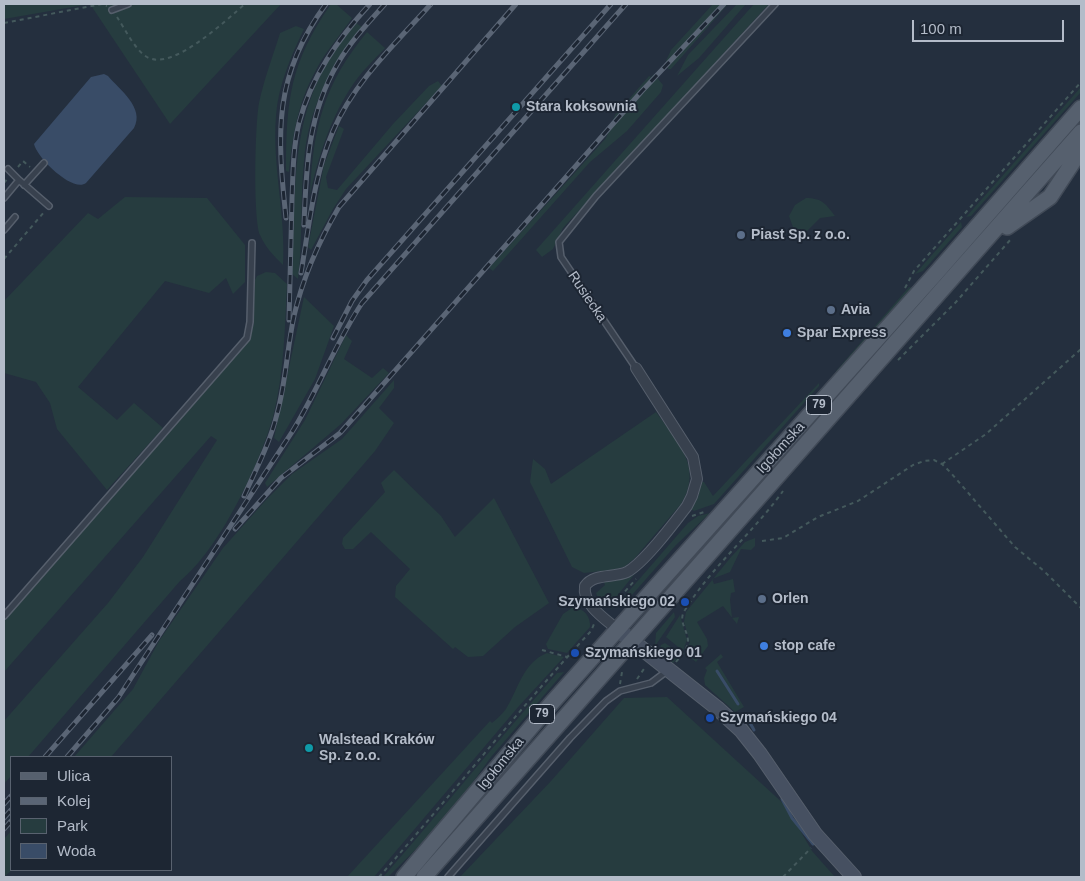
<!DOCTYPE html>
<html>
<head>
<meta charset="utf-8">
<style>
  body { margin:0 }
  #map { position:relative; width:1085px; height:881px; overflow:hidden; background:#242f3e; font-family:Helvetica,sans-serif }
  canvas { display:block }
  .frame { position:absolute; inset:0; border:5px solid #b4bcc9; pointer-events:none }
  .legend { position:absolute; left:10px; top:756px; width:162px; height:115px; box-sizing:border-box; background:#1d2633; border:1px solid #59626f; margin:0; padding:6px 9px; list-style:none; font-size:15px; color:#b4bcc9 }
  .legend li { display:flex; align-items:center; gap:10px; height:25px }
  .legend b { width:25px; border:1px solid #59626f }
  .scale { position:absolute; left:912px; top:20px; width:152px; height:22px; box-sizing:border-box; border:2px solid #b4bcc9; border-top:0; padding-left:6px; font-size:15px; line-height:18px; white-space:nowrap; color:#b4bcc9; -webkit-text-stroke:4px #1d2633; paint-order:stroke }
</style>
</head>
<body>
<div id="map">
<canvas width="1085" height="881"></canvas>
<div class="frame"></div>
<ul class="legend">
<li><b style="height:6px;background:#56606e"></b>Ulica</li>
<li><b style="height:6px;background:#5a6575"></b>Kolej</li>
<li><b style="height:14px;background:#263c3f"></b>Park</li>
<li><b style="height:14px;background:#394c67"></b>Woda</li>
</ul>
<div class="scale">100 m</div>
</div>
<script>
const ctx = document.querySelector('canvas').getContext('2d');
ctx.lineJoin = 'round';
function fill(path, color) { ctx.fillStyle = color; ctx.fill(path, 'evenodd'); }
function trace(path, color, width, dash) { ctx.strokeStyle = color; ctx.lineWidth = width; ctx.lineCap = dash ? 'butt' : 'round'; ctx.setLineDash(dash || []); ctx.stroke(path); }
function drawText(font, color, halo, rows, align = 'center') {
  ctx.font = font + ' Helvetica,sans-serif'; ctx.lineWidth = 4; ctx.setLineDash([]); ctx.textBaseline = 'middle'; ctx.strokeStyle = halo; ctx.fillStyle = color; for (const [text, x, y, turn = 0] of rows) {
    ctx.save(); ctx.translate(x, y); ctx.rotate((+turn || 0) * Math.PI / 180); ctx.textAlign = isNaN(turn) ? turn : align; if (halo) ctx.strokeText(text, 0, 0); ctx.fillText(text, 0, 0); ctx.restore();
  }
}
fill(new Path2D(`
  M 4,4 L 281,4 L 170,124 L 90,4 L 4,19 Z
  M 331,4 L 336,4 L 352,18 C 340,36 324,53 315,72 C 298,103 292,138 289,172 L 286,171 C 286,100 290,63 331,4 Z
  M 713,4 L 728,4 L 671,69 L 668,69 L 666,61 L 671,50 Z
  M 737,4 L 746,4 L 699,58 L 677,76 L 688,55 Z
  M 754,4 L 769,4 L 563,228 L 553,249 L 542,257 L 536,250 Z
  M 356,23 L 362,27 C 330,66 308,110 304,161 C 300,200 303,240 298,279 L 292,274 C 297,177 287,101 356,23 Z
  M 296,26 L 304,29 C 291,56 278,86 276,116 C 272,166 286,215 283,265 C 274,256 265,247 260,235 C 253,218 255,123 259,103 C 264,79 273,56 280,33 Z
  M 367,32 L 385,48 C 375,59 363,70 354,83 C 331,116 319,155 310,194 C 313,127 324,84 367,32 Z
  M 654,74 L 663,85 L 661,92 L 627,131 L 590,162 L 493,271 L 489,268 L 606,138 L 615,115 L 649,76 L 651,77 Z
  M 438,81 L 442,86 L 346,189 L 333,209 L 311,250 L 308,247 L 324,165 L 339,126 L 344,129 L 326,177 L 328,188 L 337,190 L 393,124 L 429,86 Z
  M 1081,87 L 1081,92 L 971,216 L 966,217 Z
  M 125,197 L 207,198 L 245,245 L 245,282 L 233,294 L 226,278 L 209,293 L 165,281 L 78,387 L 117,420 L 134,403 L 163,428 L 107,490 L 57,429 L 50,403 L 36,382 L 4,373 L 4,301 L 88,213 L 98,219 Z
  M 806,198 C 822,198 826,204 835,216 L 820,218 L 801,237 L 795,233 L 789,216 L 795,205 Z
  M 961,222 L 962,227 L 923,271 L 915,274 Z
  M 266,272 L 275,273 L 287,284 C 285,328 284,374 273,417 C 259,466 219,550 180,581 L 28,757 L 11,757 L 11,776 L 4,784 L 4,721 L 108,603 L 143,557 L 217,440 L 211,436 L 4,672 L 4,620 L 244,346 L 250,338 L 254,323 L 254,282 L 257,276 Z
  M 909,287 L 914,288 L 838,374 L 836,371 Z
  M 304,297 L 334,326 L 315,379 L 279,442 L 274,438 Z
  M 346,335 L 352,341 L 344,359 L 372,378 L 383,368 L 389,373 L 341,424 L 267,487 L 265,483 L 305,420 Z
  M 394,380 L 394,388 L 379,408 L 394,423 L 375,451 L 111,757 L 74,757 L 133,689 L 159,641 L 223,548 L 266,500 L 292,474 L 342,439 Z
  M 819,383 L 819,386 L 714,504 L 694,511 L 691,509 L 698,497 L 701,482 L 704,482 L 713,496 Z
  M 656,412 C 677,442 704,467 681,504 L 634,559 L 624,567 L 612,570 L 584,573 L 572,567 L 530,482 L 533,459 L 545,469 L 551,484 Z
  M 394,470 L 441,516 L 455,537 L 494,498 L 549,603 L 515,627 L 483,656 L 468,657 L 455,647 L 453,649 L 395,597 L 396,586 L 410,569 L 371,532 L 353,549 L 345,549 L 342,544 L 343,538 L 385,492 L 381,483 Z
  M 710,513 L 676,545 L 624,604 L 610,609 L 622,599 L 688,523 L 698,516 Z
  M 755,538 L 755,546 L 751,550 L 741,549 L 730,572 L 712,579 L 714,584 L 733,579 L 735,592 L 731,593 L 730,600 L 732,618 L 739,617 L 737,624 L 723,606 L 697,622 L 707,639 L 708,646 L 696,662 L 685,653 L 690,642 L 684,622 L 686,612 L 731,557 L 745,542 Z
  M 637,571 L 617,596 L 606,604 L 599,601 L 596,593 L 605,585 L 604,582 L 625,578 Z
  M 572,608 C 583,607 591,616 590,627 L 567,653 L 548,649 L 546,644 L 563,614 Z
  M 674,612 L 675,617 L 655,646 L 656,633 Z
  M 680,615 L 687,640 L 683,651 L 666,637 Z
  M 665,643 L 681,654 L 673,663 L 658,653 L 661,645 Z
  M 547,653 L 564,657 L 519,706 L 374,877 L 347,877 L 490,721 L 492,723 C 497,719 502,714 506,709 C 518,690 523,662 547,653 Z
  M 721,654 L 723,657 L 717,662 L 744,707 L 735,712 L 705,685 L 704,678 L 707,670 L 705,668 Z
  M 564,672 L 491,757 L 447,818 L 388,877 L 383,877 C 442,810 498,740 557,673 Z
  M 667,697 L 786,806 L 812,851 L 835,877 L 460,877 L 551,781 L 624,698 Z
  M 11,831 L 12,870 L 4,877 L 4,839 Z`), '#263c3f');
fill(new Path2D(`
  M 104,74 L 108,76 C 120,90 145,108 134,128 L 86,183 C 73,193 37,158 34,144 L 91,77 Z`), '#394c67');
trace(new Path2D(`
  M 717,671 L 738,704
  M 749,721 L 754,730
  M 782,799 L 792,818 L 813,844`), '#394c67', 3);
const lane = new Path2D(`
  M 112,10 L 128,4
  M 8,169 L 19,180
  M 24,185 L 44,163
  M 4,198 L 19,180 L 49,206
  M 4,230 L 15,217
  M 636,368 L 561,257 L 559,242 L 596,196 L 775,4
  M 4,616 L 247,338 L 250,322 L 252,243
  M 448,877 L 570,738 L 606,701 L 620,691 L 651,683 L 667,671`);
const street = new Path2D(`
  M 617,629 C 605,619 582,604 585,586 C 594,573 614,578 627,572 C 645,562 674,523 687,506 L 692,496 L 697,479 L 693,457 L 636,368`);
const secondary = new Path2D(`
  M 617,629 L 717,708 L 741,730 L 760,754 L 815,834 L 854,877`);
const primary = new Path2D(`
  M 1007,227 L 1050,197 L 1081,150
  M 404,877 L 550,705 L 938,271 L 1081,108
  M 424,877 L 1081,132`);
trace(lane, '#565f6c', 8);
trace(street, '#565f6c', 12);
trace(secondary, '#565f6c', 16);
trace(primary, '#414a57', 18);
trace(new Path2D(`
  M 117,17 C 125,29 135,50 147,57 C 172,72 226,20 245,4
  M 4,23 L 102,4 L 107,6
  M 18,167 L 23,161 L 30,167
  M 4,183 L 8,178
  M 4,259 L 45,211
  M 905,288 L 914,271 L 1081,82
  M 898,360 L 956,302 L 1011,239
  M 942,464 L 986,434 L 1081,349
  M 692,516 L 707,511
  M 762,541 L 783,538 L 818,517 L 858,501 L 913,465 L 924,461 L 934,460 L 942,464 L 951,473 L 1015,547 L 1044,571 L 1081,608
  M 607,607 L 620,597 L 636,579
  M 542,650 L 567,657
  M 676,662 C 680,657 685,652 687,646 C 692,633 676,623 685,610 C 712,566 753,533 783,491
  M 637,679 L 646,666
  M 620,684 L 622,672
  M 379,877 C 451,796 517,711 591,631 L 594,624
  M 783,877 L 811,848`), '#44595c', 2, [4, 4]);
trace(lane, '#38414e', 5);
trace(street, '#38414e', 10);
trace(secondary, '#465061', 14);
trace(primary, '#56606e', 15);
const rail = new Path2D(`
  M 286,218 C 277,133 273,76 326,4
  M 304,225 C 306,168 308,113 338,63 C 351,41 368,23 385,4
  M 301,273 C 309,226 314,175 333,131 C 354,82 396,43 431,4
  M 289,320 C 290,280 291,239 292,199 C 293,174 293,147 299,123 C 311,77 338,39 370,4
  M 333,338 L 352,301 L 367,280 L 611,4
  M 244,496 C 256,469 270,443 277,414 C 286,382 287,348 294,316 C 303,277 319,241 339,207 L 516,4
  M 235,529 L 281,478 L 340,433 L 642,91 L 724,4
  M 45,757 L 152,635
  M 67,757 L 118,698 L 292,432 C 318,390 335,344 362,303 L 626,4
  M 4,804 L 11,796
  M 4,818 L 11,810
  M 4,829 L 11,821`);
trace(rail, '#5a6575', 5);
trace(rail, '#1d2633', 3, [9]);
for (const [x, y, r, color] of [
  [516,107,5,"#0f9aa8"],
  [741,235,5,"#5c6f8a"],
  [831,310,5,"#5c6f8a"],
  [787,333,5,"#3f7fe0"],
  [762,599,5,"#5c6f8a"],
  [685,602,5,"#1a4fb4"],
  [764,646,5,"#3f7fe0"],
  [575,653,5,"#1a4fb4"],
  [710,718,5,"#1a4fb4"],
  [309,748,5,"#0f9aa8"]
]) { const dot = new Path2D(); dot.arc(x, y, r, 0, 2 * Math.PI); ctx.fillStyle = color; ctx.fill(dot); trace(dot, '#1d2633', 2); }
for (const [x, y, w] of [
  [819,405,25],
  [542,714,25]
]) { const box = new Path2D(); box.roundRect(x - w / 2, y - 9.5, w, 19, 4); ctx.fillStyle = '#1d2633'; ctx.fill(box); trace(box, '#b4bcc9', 1); }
drawText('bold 12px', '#b4bcc9', null, [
  ["79",819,405],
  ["79",542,714]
]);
drawText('bold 14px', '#b4bcc9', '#1d2633', [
  ["Stara koksownia",526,107],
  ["Piast Sp. z o.o.",751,235],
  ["Avia",841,310],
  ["Spar Express",797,333],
  ["Orlen",772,599],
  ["Szymańskiego 02",675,602,"right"],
  ["stop cafe",774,646],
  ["Szymańskiego 01",585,653],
  ["Szymańskiego 04",720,718],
  ["Walstead Kraków",319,740],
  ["Sp. z o.o.",319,756]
], 'left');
drawText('14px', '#b4bcc9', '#1d2633', [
  ["Rusiecka",587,297,56],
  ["Igołomska",781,448,-48],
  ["Igołomska",501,764,-51]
]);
</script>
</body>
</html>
